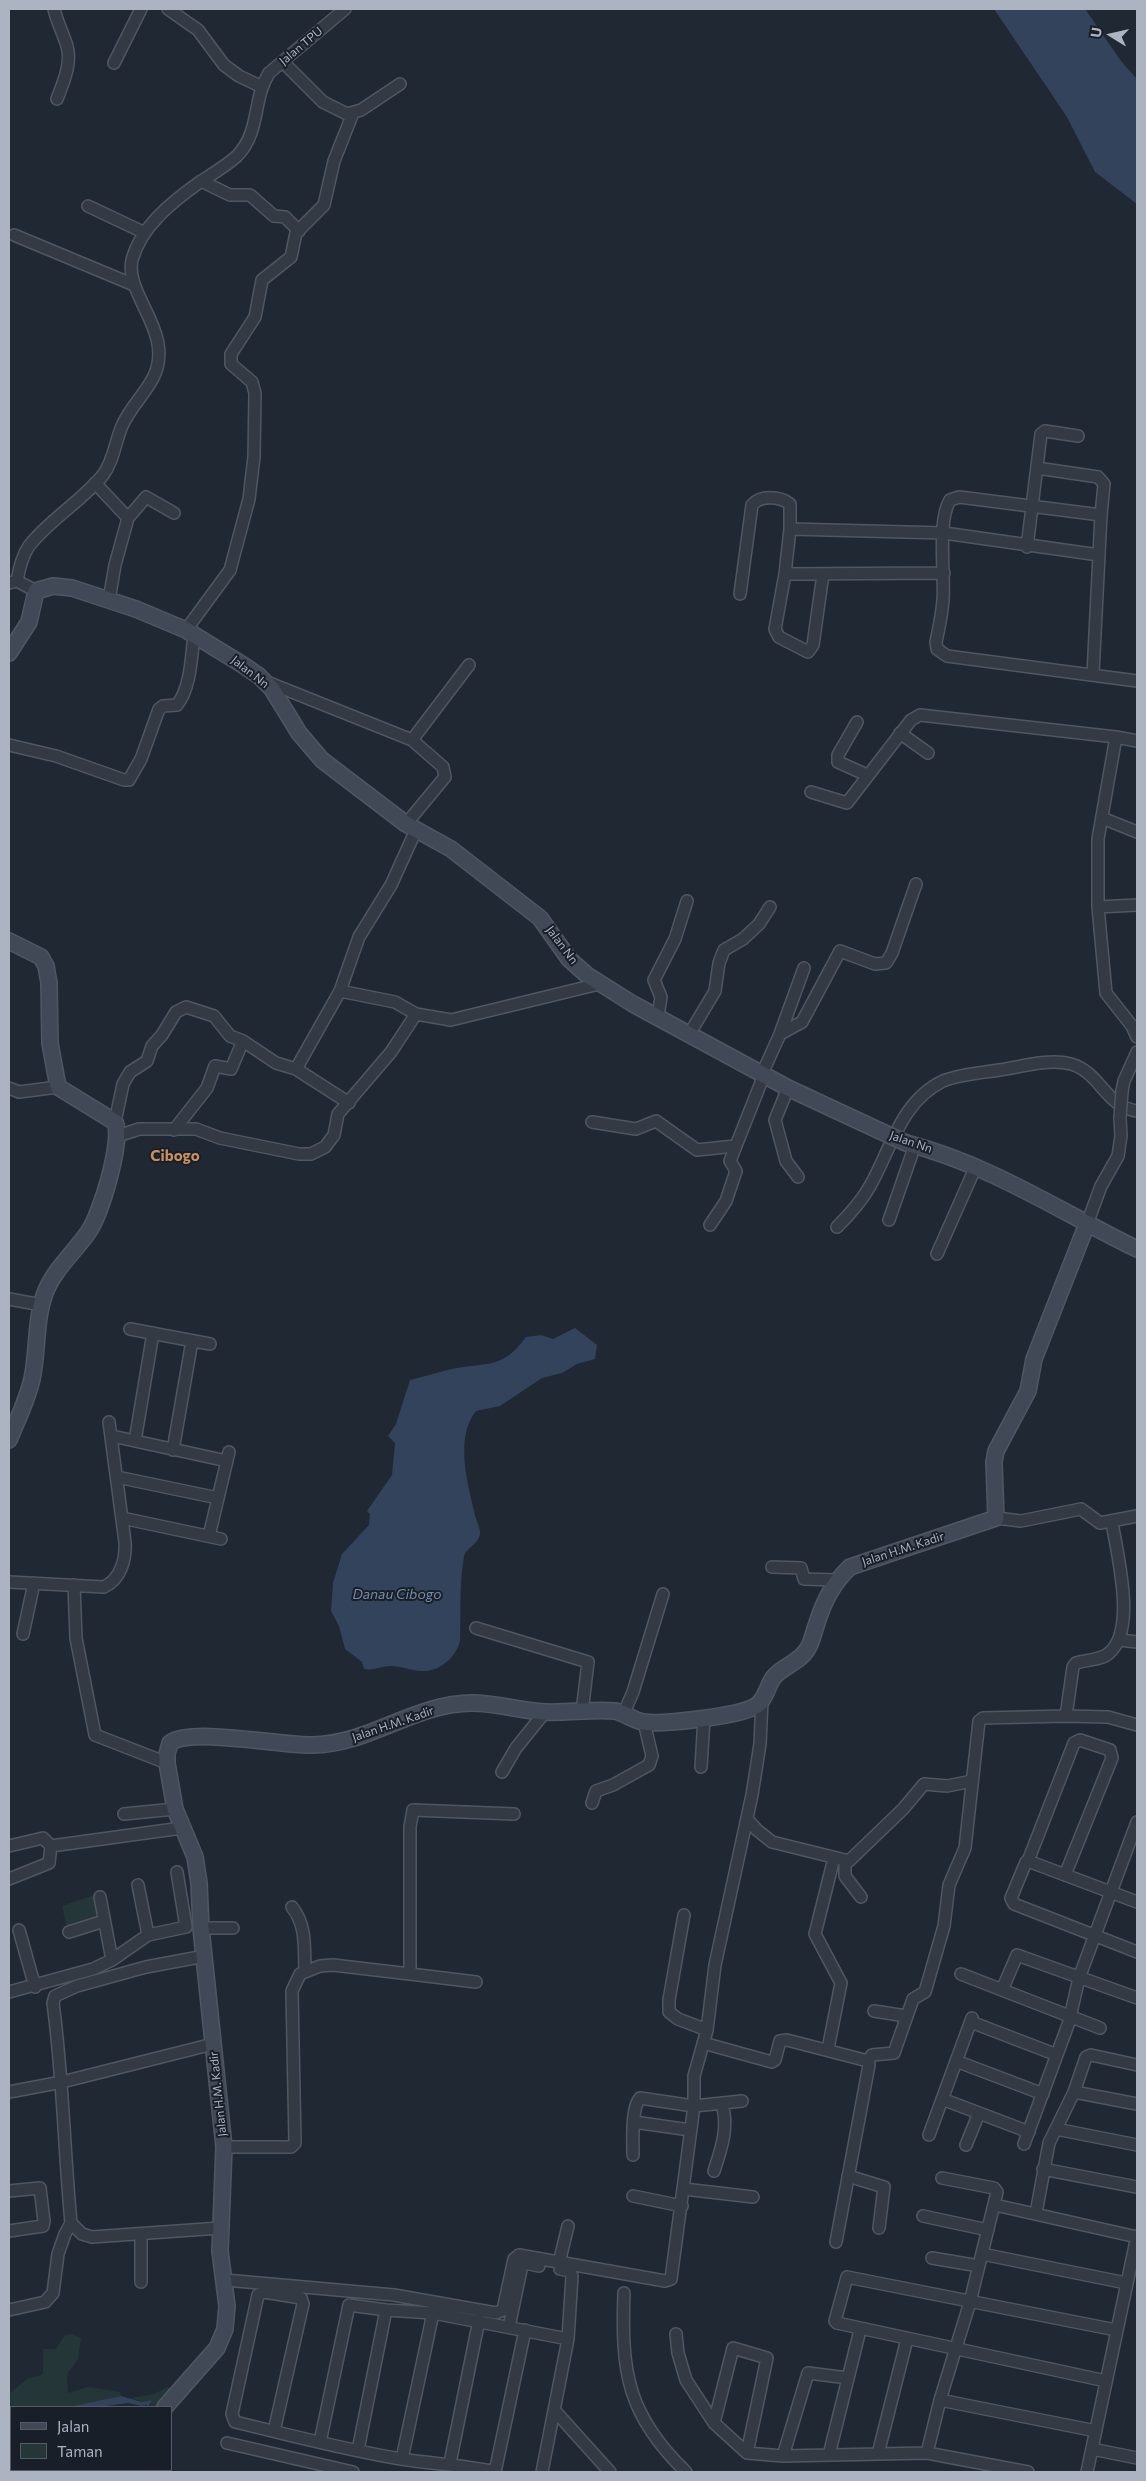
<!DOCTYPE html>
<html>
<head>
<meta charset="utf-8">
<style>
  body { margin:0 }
  #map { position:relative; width:1146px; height:2481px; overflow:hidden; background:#202834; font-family:Commissioner,sans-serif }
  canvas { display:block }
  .frame { position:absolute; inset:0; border:10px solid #acb4c2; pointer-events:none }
  .legend { position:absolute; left:10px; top:2406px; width:162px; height:65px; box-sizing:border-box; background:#181f29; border:1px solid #535b66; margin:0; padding:6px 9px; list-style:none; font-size:15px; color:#acb4c2 }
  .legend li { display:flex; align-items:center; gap:10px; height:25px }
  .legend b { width:25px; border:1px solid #535b66 }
  .north { position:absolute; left:1086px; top:10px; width:50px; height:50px; -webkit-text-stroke:4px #181f29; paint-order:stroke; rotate:280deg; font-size:14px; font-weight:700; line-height:20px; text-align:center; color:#acb4c2 }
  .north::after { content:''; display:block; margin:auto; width:18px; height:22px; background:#acb4c2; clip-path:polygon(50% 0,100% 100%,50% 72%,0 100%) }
</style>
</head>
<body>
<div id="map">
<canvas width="1146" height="2481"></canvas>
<div class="frame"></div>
<ul class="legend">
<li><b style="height:6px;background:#414957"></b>Jalan</li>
<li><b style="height:14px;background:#243637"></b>Taman</li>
</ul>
<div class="north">U</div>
</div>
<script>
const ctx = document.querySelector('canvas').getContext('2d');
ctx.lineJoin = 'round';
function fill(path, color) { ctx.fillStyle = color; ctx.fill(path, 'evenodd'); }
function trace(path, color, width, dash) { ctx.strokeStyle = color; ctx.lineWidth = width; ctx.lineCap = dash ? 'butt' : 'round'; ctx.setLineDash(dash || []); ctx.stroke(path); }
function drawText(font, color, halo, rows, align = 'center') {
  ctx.font = font + ' Commissioner,sans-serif'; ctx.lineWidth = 4; ctx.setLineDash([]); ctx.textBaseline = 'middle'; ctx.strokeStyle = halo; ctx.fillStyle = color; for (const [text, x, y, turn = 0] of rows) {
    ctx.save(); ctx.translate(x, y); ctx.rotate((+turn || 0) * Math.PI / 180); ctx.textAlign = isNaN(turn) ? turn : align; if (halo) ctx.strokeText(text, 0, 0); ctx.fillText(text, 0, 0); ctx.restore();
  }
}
fill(new Path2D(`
  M 97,1894 L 101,1918 L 67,1929 L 62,1906 Z
  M 71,2334 L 81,2338 L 78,2359 L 67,2374 L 68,2393 L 88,2387 L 120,2392 L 121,2396 L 68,2407 L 11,2407 L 11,2413 L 9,2413 L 9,2394 L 28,2378 L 39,2376 L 43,2373 L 43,2349 L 56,2349 L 65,2335 Z
  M 168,2387 L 175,2389 L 163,2407 L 148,2407 L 152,2404 L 130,2398 L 154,2394 Z
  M 9,2454 L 11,2455 L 11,2470 L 120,2470 L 117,2472 L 9,2472 Z`), '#243637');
fill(new Path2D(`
  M 994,9 L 1085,9 L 1121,61 L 1137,79 L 1137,204 L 1095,172 L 1067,117 Z
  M 575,1328 L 597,1345 L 595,1359 L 577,1364 L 562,1373 L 542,1378 L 500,1406 L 476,1411 C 455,1437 467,1481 474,1511 C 475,1518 480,1526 480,1533 C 479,1545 466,1547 464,1557 C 459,1584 461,1613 460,1641 C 456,1657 440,1672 422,1671 C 412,1671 401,1666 391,1666 C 381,1666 374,1671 364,1669 L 362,1662 L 345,1649 L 339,1626 L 331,1611 L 333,1583 L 342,1554 L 369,1525 L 370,1514 L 367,1511 L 392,1475 L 395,1443 L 388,1436 L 396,1424 L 410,1380 C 423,1377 435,1373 448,1370 C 483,1361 501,1372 526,1337 L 541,1335 L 553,1339 Z
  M 121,2396 L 142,2402 L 152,2400 L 148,2407 L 147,2405 L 141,2406 L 128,2403 L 99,2407 L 68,2407 Z`), '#33435b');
const street = new Path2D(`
  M 54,9 C 57,22 63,33 67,46 C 72,64 63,83 57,99
  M 168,9 L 198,30 L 224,65 L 239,76 L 262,87
  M 283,62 L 323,102 L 347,114 L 361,110 L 400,84
  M 114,63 L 141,9
  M 201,181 L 230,195 L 250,195 L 274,216 L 285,217 L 299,231
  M 88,206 L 145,233
  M 14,235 L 134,285
  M 1037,468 L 1098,477 L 1104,484 L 1101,515 L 959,497 L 950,500 C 937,521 945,574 943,600 C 942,614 939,628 936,642 L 937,649 L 947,656 L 1137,681
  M 95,483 L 128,518 L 115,565 L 109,600
  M 128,518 L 146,497 L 174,513
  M 790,529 L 944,533 L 1099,555
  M 1027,547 L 1041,434 L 1045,431 L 1078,436
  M 785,574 L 944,573
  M 17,581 C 19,569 22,556 29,546 C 50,519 82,501 103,475 C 114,460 115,442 122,426 C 129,409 144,395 153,378 C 176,333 124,295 132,260 C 141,226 173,201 200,182 C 212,174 226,166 237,156 C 261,131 252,100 269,73 L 345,9
  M 9,583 L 17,581 L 36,591
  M 740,594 L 752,505 C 760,495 780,496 790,504 L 790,529 L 785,574 L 775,629 L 779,637 L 808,652 L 813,645 L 823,574
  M 186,630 L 230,570 L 249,499 L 254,457 L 255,393 L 252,382 L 231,364 L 231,354 L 255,317 L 262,280 L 291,257 L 296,233 L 324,205 L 334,161 L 353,113
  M 1093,674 L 1101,515
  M 267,682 L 412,740
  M 857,722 L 838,755 L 838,762 L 867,775
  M 900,733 L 928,753
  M 1116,737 L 1137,741
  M 9,745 L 56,756 L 124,780 L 129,780 L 141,759 L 159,709 L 163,706 L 177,705 C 191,687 191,658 194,636
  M 811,792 L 847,803 L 911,720 L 920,715 L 1116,737 L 1098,839 L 1098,907 L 1106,993 L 1132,1026 L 1137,1037
  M 1102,818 L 1137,832
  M 406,824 L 445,777 L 443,767 L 412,740 L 469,665
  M 1098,907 L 1137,905
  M 340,991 L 359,937 L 391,885 L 416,830
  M 658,1016 L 661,997 L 654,980 L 675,939 L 687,901
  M 690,1033 L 715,991 L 719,963 L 724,950 L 743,939 L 759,924 L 770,907
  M 780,1034 L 802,1022 L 840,951 L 875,964 L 886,963 L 892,953 L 916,884
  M 296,1069 L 349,1103
  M 762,1074 L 780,1034 L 804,968
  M 9,1088 L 19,1092 L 58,1087
  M 788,1088 L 775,1120 L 786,1161 L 798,1177
  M 1122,1091 L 1124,1081 L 1137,1052
  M 115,1122 L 123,1084 L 130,1072 L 147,1061 L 152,1046 L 162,1035 L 176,1012 L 186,1007 L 214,1016 L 230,1036 L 243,1041 L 276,1063 L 296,1069 L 340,991 L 395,1002 L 416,1014 L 451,1020 L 599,984
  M 592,1122 L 636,1129 L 656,1121 L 697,1150 L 735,1146
  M 174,1130 L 207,1088 L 215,1066 L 231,1069 L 243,1041
  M 118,1136 L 139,1129 L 196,1129 L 220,1138 L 299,1154 L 311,1154 L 325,1147 L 334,1135 L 338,1114 L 391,1052 L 416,1014
  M 889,1220 L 915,1145
  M 1087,1224 L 1101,1186 L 1118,1156 L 1121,1136 L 1120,1118
  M 710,1225 L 726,1201 L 736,1171 L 730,1161 L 764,1075
  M 837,1227 C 850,1214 861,1202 870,1186 C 891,1149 901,1101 943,1081 C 960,1074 981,1073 999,1070 C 1021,1067 1048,1058 1071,1064 C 1100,1072 1106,1107 1137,1111
  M 937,1254 L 976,1166
  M 9,1299 L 42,1305
  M 130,1329 L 210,1344
  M 112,1436 L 227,1461
  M 135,1441 L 153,1333
  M 173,1450 L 192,1341
  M 117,1477 L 218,1498
  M 122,1518 L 221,1539
  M 996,1518 L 1021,1521 L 1081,1509 L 1100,1523 L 1137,1516
  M 209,1536 L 229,1452
  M 772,1567 L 801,1568 L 804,1579 L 837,1580
  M 9,1582 L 104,1587 C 121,1579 126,1559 125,1542 L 109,1422
  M 74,1585 L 76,1638 L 95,1735 L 167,1763
  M 476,1628 L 588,1662 L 582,1712
  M 23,1634 L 34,1583
  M 1119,1640 L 1137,1642
  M 623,1715 L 633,1692 L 663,1594
  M 1066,1716 L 1108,1717 L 1137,1725
  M 701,1767 L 704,1718
  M 502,1772 L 516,1748 L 545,1712
  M 592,1803 L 596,1791 L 613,1785 L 649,1765 L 652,1756 L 644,1722
  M 124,1814 L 175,1809
  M 747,1819 L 757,1830 L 772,1842 L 849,1861 L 903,1809 L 924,1784 L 947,1786 L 972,1781
  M 9,1846 L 43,1838 L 51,1846
  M 845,1861 L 845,1876 L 861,1897
  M 1028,1861 L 1074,1743 L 1080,1740 L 1110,1750 L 1112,1758 L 1065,1875
  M 9,1879 L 49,1863 L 51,1846 L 182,1828
  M 138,1885 L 148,1935
  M 100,1897 L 112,1960
  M 1137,1902 L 1028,1861 L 1026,1862 L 1011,1898 L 1014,1904 L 1137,1952
  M 292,1907 C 307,1926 304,1948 305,1971
  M 684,1915 L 669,2000 L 669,2012 L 678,2019 L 707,2030
  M 201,1928 L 233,1928
  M 19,1930 L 35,1987
  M 69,1932 L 104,1921
  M 205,1956 L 146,1967 L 77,1986 L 55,1996 L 53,2003 C 63,2076 64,2150 71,2223 L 82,2234 L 92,2237 L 220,2228
  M 410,1974 L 476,1982
  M 961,1974 L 1100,2028
  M 1002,1990 L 1017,1955 L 1137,1998
  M 9,1992 L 93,1969 L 112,1960 L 148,1935 L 186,1927 L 177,1872
  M 874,2011 L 906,2016
  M 971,2022 L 1057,2055
  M 703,2043 L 772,2062 L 775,2060 L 780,2041 L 787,2040 L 868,2061 L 869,2065 L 836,2242
  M 828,2049 L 841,1983 L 815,1934 L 834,1858
  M 868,2061 L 872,2055 L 894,2053 L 913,1999 L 925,1992 L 944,1926 L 949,1885 L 965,1848 L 979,1721 L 983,1718 L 1066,1716 L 1073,1667 L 1076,1663 C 1086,1660 1102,1660 1109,1653 C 1137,1630 1117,1554 1112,1522
  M 956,2061 L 1043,2094
  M 9,2092 L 62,2082 L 213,2044
  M 1074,2092 L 1137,2104
  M 942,2099 L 1029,2132
  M 634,2122 L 690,2130
  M 1056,2129 L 1137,2145
  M 929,2135 L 972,2018
  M 1024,2144 L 1069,2022 L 1079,1978 L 1137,1822
  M 966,2145 L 979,2113
  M 224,2147 L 291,2147 L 295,2143 L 292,1991 L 300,1974 L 320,1966 L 333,1965 L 410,1974 L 410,1827 L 413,1810 L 514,1814
  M 633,2155 C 633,2141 631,2108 640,2098 L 694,2106 L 742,2101
  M 1043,2169 L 1137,2187
  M 714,2171 C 721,2150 730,2124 721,2103
  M 848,2176 L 884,2187 L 879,2228
  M 684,2189 L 753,2197
  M 9,2191 L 40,2188 L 44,2221 L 43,2226 L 9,2231
  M 633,2196 L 682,2206
  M 995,2205 L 1137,2237
  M 1036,2213 L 1049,2143 L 1074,2092 L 1086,2057 L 1091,2055 L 1137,2065
  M 923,2216 L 988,2230
  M 141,2234 L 141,2282
  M 982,2254 L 1126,2283
  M 932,2258 L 979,2266
  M 559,2263 L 568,2226
  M 225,2280 L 394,2295 L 496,2313 L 503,2310 L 514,2259 L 519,2255 L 665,2281 L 671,2279 L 694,2106 L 694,2076 L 707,2030 L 715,1965 L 752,1795 L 760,1744 L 762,1701
  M 624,2293 C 621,2372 627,2415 686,2472
  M 9,2310 L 45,2302 L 53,2293 L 58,2254 L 65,2234 L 71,2223
  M 509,2327 L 522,2265 L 525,2263 L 539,2266
  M 676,2334 L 678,2353 L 686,2380 L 714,2423 L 747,2453 L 783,2456 L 927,2453 L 1028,2472
  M 1106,2381 L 837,2323 L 835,2321 L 847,2277 L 1116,2330
  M 940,2400 L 970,2302 L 997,2192 L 994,2188 L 942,2178
  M 555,2411 L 610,2472
  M 714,2423 L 733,2348 L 767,2358 L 747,2453
  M 274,2431 L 303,2304 L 301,2298 L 264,2292 L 258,2295 L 232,2414 L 235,2422 C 290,2435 345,2450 401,2459 C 433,2464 464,2465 496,2472
  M 320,2442 L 349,2305 L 386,2310 L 433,2313 L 568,2339
  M 227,2443 L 353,2472
  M 1092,2449 L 1137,2458
  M 358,2450 L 386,2310
  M 927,2453 L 940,2400 L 1096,2431
  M 878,2454 L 907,2339
  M 829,2455 L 860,2330
  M 783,2456 L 808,2373 L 848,2378
  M 402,2459 L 433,2313
  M 450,2463 L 479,2320
  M 495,2472 L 525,2330
  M 542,2472 L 568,2339 L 572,2276 L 570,2271 L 560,2269
  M 1087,2472 L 1137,2236`);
const secondary = new Path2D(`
  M 9,653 L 29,622 L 36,591 L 53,586 L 72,588 L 136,609 L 186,630 L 243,665 L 259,676 L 272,689 L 299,733 L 322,760 L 406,824 L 451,849 L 540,918 L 569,959 L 587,975 L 633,1004 L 788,1088 L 878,1130
  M 9,941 L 41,957 L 46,966 L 49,983 L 50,1043 L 58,1087 L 115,1122 C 123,1141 101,1213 89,1231 C 75,1252 54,1269 45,1293 C 35,1320 38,1351 32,1379 C 27,1401 17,1420 9,1440
  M 906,1143 C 989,1164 1061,1212 1137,1249
  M 165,2407 L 217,2348 L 225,2329 L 227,2306 L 220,2251 L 224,2147 L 201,1928 L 199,1883 L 195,1857 L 175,1809 L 167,1763 L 167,1754 L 170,1743 C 192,1727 282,1746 312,1745 C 368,1745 415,1703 472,1703 C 497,1703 521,1711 545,1712 C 568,1713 592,1709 615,1711 C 622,1712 633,1720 643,1722 C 663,1725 737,1716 754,1707 C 765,1702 767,1687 773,1678 C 782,1666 800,1663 808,1648 C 812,1642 813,1634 816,1626 C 823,1603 832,1584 850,1567 L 996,1518 L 994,1462 L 996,1451 L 1028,1391 L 1034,1359 L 1087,1224
  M 124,2472 L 126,2470`);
trace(street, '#505763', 14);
trace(secondary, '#505763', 18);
trace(street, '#333a44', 11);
trace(secondary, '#414957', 15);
const streetBridge = new Path2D(`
  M 1120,1118 L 1122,1091`);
const secondaryBridge = new Path2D(`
  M 878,1130 L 906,1143`);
trace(streetBridge, '#505763', 14, []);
trace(secondaryBridge, '#505763', 18, []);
trace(streetBridge, '#333a44', 11);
trace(secondaryBridge, '#414957', 15);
drawText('12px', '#acb4c2', '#181f29', [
  ["Jalan TPU",301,46,-40],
  ["Jalan Nn",250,672,38],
  ["Jalan Nn",562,945,53],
  ["Jalan Nn",911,1142,19],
  ["Jalan H.M. Kadir",903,1549,-18],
  ["Jalan H.M. Kadir",393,1724,-19],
  ["Jalan H.M. Kadir",218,2094,-96]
]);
drawText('italic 14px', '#758baa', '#181f29', [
  ["Danau Cibogo",397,1594]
]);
drawText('bold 15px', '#cc905d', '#181f29', [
  ["Cibogo",175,1156]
]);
</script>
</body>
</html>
